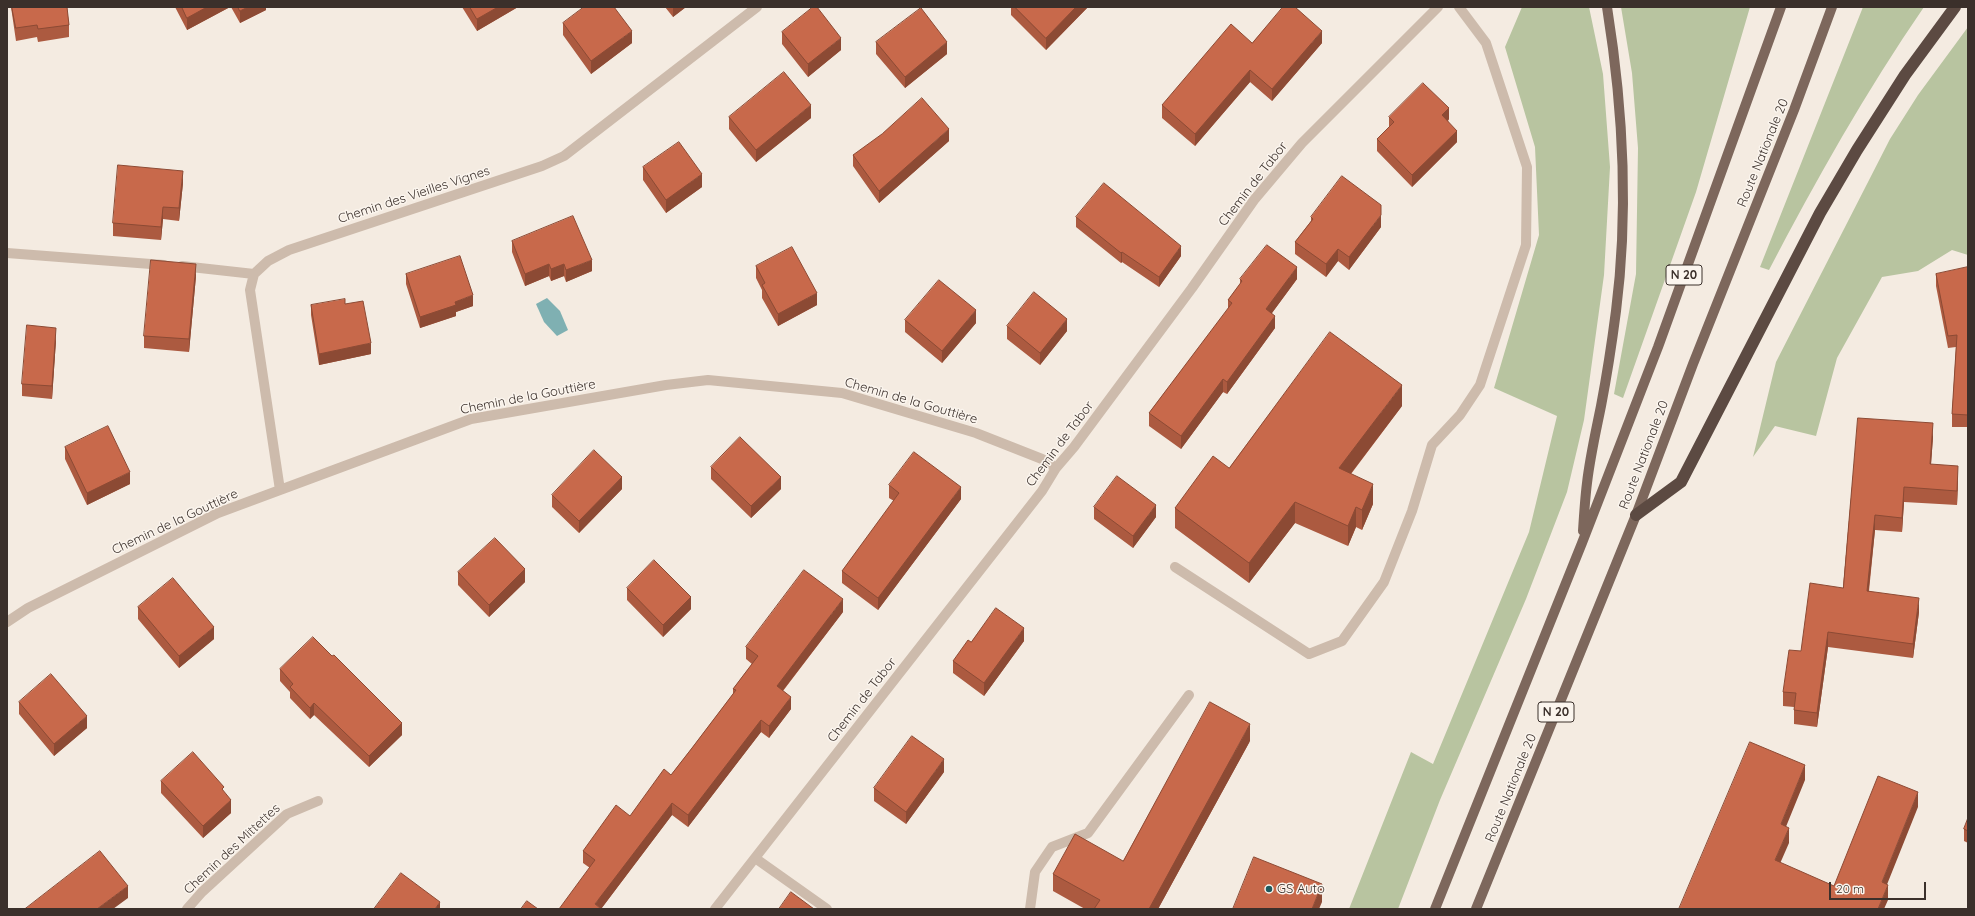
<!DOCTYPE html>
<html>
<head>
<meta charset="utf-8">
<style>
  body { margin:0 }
  #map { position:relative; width:1975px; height:916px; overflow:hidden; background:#f4ebe1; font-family:Quicksand,sans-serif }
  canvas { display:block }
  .frame { position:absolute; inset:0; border:8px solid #3b302b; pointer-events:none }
  .scale { position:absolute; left:1829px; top:882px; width:97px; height:18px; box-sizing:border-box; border:2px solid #3b302b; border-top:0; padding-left:5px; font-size:12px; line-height:14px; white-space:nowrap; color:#3b302b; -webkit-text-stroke:3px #fbf5ee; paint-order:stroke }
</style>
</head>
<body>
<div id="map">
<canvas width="1975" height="916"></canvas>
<div class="frame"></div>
<div class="scale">20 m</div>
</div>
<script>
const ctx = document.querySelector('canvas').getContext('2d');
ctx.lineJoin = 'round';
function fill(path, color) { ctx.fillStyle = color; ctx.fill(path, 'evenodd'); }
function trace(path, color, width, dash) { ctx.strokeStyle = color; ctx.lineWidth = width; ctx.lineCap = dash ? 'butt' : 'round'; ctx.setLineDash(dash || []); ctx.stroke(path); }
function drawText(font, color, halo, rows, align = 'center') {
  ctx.font = font + ' Quicksand,sans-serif'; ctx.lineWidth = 3; ctx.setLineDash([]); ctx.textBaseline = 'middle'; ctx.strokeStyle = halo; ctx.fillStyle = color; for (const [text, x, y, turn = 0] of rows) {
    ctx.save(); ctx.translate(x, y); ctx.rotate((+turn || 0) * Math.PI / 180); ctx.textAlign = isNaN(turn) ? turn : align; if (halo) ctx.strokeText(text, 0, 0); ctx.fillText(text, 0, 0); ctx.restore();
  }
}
fill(new Path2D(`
  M 1522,7 L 1589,7 L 1603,74 L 1610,167 L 1604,275 L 1584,420 L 1567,492 L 1526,599 L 1440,800 L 1398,909 L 1349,909 L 1411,752 L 1433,764 L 1529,532 L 1557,416 L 1494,388 L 1539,235 L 1535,147 L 1505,47 Z
  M 1621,7 L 1750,7 L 1696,192 L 1623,398 L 1614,394 L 1636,274 L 1638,148 L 1632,73 Z
  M 1863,7 L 1924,7 C 1866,91 1816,180 1769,270 L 1760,267 Z
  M 1968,27 L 1968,255 L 1952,250 L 1918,271 L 1882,277 L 1837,358 L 1816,436 L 1775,426 L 1753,457 L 1776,362 L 1890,139 L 1918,95 Z`), '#b8c4a0');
fill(new Path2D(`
  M 547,298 L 560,311 L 568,330 L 557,336 L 544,322 L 536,304 Z`), '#7fb0b2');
trace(new Path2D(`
  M 7,253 L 164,265
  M 182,266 L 254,274
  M 280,490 L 250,290 L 254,274 L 268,261 L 289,250 L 542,166 L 564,156 L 757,7
  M 1175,567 L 1309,654 L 1342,641 L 1384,582 L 1412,511 L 1432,445 L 1460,415 L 1480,385 L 1526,245 L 1527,167 L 1486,43 L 1459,7
  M 7,622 L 28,608 L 218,513 L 471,419 L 666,385 L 708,380 L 842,393 L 976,433 L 1042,459 L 1056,468
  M 755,858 L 827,909
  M 187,909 L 202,892 L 287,814 L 318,801
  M 715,909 L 1042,491 L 1056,468 L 1074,447 L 1192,288 L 1254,200 L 1302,143 L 1438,7
  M 1030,909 L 1035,872 L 1052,847 L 1088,833 L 1189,695`), '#cdbbac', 10);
trace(new Path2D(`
  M 1583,531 C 1584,515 1585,499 1587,483 C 1590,457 1596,431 1601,406 C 1607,375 1612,342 1616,311 C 1629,209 1623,107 1607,7
  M 1435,909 L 1582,543 L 1658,347 L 1781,7
  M 1476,909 L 1636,515 L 1693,364 L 1794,110 L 1832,7`), '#7d675c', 10);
trace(new Path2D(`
  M 1636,515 L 1681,482 L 1820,213 L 1857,150 L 1905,75 L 1955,7`), '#5c4a42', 12);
fill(new Path2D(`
  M 11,7 L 67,7 L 69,25 L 69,37 L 38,42 L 37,37 L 16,41 Z
  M 175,7 L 230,7 L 187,30 Z
  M 231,7 L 266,7 L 266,10 L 240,23 Z
  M 462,7 L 518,7 L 477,31 Z
  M 665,7 L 686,7 L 673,17 Z
  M 1011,7 L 1088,7 L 1046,50 L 1011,15 Z
  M 563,23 L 632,43 L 591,74 L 563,35 Z
  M 782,32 L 841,50 L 808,77 L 782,44 Z
  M 876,42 L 947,54 L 905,88 L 876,54 Z
  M 1252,43 L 1322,43 L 1272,101 L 1250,82 L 1195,146 L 1162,118 L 1162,105 Z
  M 729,117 L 811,118 L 756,162 L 729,129 Z
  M 1389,117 L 1449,119 L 1448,121 L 1457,142 L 1412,187 L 1377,151 L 1377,139 L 1389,127 Z
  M 949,141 L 879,203 L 853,166 L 853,155 Z
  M 643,167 L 702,187 L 666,213 L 643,180 Z
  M 183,183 L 179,221 L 163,219 L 161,240 L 113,236 L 113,223 Z
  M 1076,217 L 1181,256 L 1159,287 L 1122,262 L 1121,263 L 1076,227 Z
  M 1311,217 L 1381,227 L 1349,270 L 1338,261 L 1326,277 L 1295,254 L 1295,242 L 1311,221 Z
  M 512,241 L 592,271 L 566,282 L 564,276 L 551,281 L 549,276 L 525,286 L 512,252 Z
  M 756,266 L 817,305 L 778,326 L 762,298 L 762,290 L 756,278 Z
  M 1968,267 L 1968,427 L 1952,427 L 1952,414 L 1956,347 L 1948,348 L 1936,286 L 1936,274 Z
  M 406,274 L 473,306 L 456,312 L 456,316 L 420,328 L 406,284 Z
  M 196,276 L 189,352 L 144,348 L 144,336 Z
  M 1240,279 L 1297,279 L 1272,313 L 1275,328 L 1227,394 L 1223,392 L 1181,449 L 1149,426 L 1149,413 L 1228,309 L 1228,300 L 1240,284 Z
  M 345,304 L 371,354 L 319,365 L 311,315 L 311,305 Z
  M 905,320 L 976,323 L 942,363 L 905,332 Z
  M 1007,326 L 1067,331 L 1040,365 L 1007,339 Z
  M 56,340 L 52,399 L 22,396 L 22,384 Z
  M 1402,406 L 1351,474 L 1373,504 L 1362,530 L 1356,527 L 1348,546 L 1295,523 L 1249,583 L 1175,528 L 1175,508 L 1229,468 Z
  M 1858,418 L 1933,437 L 1931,464 L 1958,481 L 1957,505 L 1904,502 L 1902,532 L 1875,530 L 1869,591 L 1919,612 L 1913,658 L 1828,647 L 1817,727 L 1794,724 L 1794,707 L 1783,706 L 1783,692 L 1843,588 Z
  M 65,447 L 130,484 L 87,505 L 65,459 Z
  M 711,467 L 781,489 L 751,518 L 711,479 Z
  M 889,485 L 961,499 L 878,610 L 842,583 L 842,571 L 894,501 L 889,498 Z
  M 622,489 L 579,533 L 552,507 L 552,495 Z
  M 1094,507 L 1156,517 L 1133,548 L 1094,519 Z
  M 458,572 L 525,582 L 489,617 L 458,585 Z
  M 627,588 L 691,609 L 663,637 L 627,600 Z
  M 138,607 L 214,639 L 179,668 L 138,619 Z
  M 843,612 L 783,691 L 791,709 L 769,738 L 761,732 L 688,827 L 672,815 L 601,909 L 590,868 L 583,863 L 583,851 L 630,816 L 671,775 L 692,748 L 733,694 L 733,689 L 752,664 L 746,659 L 746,647 Z
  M 1024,641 L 984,696 L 953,673 L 953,661 L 971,642 Z
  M 280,669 L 402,735 L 369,767 L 314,715 L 310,719 L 290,698 L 290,692 L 280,681 Z
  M 19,702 L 87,728 L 54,756 L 19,714 Z
  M 1250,741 L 1158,909 L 1085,909 L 1053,891 L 1053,874 L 1123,861 Z
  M 944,772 L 906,824 L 874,801 L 874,788 Z
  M 161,781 L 224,792 L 231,813 L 203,838 L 161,793 Z
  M 1968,818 L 1968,843 L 1964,841 L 1964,829 Z`), '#ac5a40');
fill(new Path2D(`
  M 207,7 L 230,7 L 187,30 L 187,18 Z
  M 248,7 L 266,7 L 266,10 L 240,23 L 240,11 Z
  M 498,7 L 518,7 L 477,31 L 477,19 Z
  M 673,7 L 686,7 L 673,17 Z
  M 1076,7 L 1088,7 L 1046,50 L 1046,38 Z
  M 632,31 L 632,43 L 591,74 L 591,61 Z
  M 1322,31 L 1322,43 L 1272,101 L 1272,89 Z
  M 841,38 L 841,50 L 808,77 L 808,64 Z
  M 947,42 L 947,54 L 905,88 L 905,77 Z
  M 1250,70 L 1250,82 L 1195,146 L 1195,134 Z
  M 811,105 L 811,118 L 756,162 L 756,150 Z
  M 1449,108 L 1449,119 L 1442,126 L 1442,115 Z
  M 949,129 L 949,141 L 879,203 L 879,191 Z
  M 1457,131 L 1457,142 L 1412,187 L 1412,175 Z
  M 183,171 L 183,183 L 179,221 L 179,208 Z
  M 702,174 L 702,187 L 666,213 L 666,200 Z
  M 163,207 L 163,219 L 161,240 L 161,227 Z
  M 1381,215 L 1381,227 L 1349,270 L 1349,257 Z
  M 1181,246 L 1181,256 L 1159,287 L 1159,277 Z
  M 1338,249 L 1338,261 L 1326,277 L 1326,264 Z
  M 1122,252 L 1122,262 L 1121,263 L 1121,253 Z
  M 592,260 L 592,271 L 566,282 L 566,270 Z
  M 196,264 L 196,276 L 189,352 L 189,339 Z
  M 549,264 L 549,276 L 525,286 L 525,274 Z
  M 564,264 L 564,276 L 551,281 L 551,269 Z
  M 1297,267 L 1297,279 L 1266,321 L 1266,309 Z
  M 817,293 L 817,305 L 778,326 L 778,314 Z
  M 473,295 L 473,306 L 456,312 L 456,316 L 420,328 L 420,317 L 455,302 Z
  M 976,310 L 976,323 L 942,363 L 942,351 Z
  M 1275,316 L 1275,328 L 1227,394 L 1227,382 Z
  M 1067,319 L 1067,331 L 1040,365 L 1040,353 Z
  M 56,328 L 56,340 L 52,399 L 52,386 Z
  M 371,343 L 371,354 L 319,365 L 319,354 Z
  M 1223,379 L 1223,392 L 1181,449 L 1181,436 Z
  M 1402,385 L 1402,406 L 1339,489 L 1339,468 Z
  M 1933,423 L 1933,437 L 1930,478 L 1930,464 Z
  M 1958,466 L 1958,481 L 1957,505 L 1957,491 Z
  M 130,472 L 130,484 L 87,505 L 87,493 Z
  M 622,477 L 622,489 L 579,533 L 579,521 Z
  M 781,477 L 781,489 L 751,518 L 751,506 Z
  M 1373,484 L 1373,504 L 1362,530 L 1362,510 Z
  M 961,487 L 961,499 L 878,610 L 878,598 Z
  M 1904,487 L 1904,502 L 1902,532 L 1902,518 Z
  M 1295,502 L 1295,523 L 1249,583 L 1249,563 Z
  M 1156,505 L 1156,517 L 1133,548 L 1133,536 Z
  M 1356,507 L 1356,527 L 1348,546 L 1348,526 Z
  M 1875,515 L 1875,530 L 1867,605 L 1867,591 Z
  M 525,569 L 525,582 L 489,617 L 489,605 Z
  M 691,597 L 691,609 L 663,637 L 663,625 Z
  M 1919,598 L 1919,612 L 1913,658 L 1913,644 Z
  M 843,599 L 843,612 L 777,698 L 777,686 Z
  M 214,627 L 214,639 L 179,668 L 179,656 Z
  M 1024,628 L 1024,641 L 984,696 L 984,683 Z
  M 1828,632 L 1828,647 L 1817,727 L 1817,713 Z
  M 791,697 L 791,709 L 769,738 L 769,726 Z
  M 314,703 L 314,715 L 310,719 L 310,708 Z
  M 87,716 L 87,728 L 54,756 L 54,744 Z
  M 761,720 L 761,732 L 688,827 L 688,815 Z
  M 402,723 L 402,735 L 369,767 L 369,756 Z
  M 1250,724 L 1250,741 L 1158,909 L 1149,909 Z
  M 944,759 L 944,772 L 906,824 L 906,812 Z
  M 1805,765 L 1805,780 L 1781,839 L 1781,824 Z
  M 1918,792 L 1918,807 L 1882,897 L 1882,882 Z
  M 231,800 L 231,813 L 203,838 L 203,826 Z
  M 672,803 L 672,815 L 601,909 L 595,904 Z
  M 1789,828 L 1789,843 L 1775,875 L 1775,860 Z
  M 1322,884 L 1322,902 L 1319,909 L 1312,909 Z
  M 1888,885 L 1888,900 L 1884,909 L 1878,909 Z
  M 128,886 L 128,898 L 113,909 L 97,909 Z
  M 440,902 L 440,909 L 435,909 Z`), '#8c4a34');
const building = new Path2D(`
  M 12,7 L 67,7 L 69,25 L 38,29 L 37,25 L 16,28 Z
  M 182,7 L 207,7 L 187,18 Z
  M 238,7 L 248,7 L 240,11 Z
  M 470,7 L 498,7 L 477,19 Z
  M 584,7 L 614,7 L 632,31 L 591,61 L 563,23 Z
  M 813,7 L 817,7 L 841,38 L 808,64 L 782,32 Z
  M 1015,7 L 1076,7 L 1046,38 Z
  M 1283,7 L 1295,7 L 1322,31 L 1272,89 L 1250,70 L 1195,134 L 1162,105 L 1231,24 L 1252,43 Z
  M 921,8 L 947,42 L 905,77 L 876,42 Z
  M 784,72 L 811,105 L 756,150 L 729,117 Z
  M 1423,83 L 1449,108 L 1442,115 L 1457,131 L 1412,175 L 1377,139 L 1394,122 L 1389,117 Z
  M 922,98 L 949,129 L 879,191 L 853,155 L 882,134 Z
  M 679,142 L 702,174 L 666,200 L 643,167 Z
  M 118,165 L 183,171 L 179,208 L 163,207 L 161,227 L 113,223 Z
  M 1342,176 L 1381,205 L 1381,215 L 1349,257 L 1338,249 L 1326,264 L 1295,242 L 1313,219 L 1311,217 Z
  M 1104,183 L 1181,246 L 1159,277 L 1122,252 L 1121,253 L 1076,217 Z
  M 573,216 L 592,260 L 566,270 L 564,264 L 551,269 L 549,264 L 525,274 L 512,241 Z
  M 1267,245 L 1297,267 L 1266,309 L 1275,316 L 1227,382 L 1223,379 L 1181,436 L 1149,413 L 1232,303 L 1228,300 L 1242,281 L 1240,279 Z
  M 792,247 L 817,293 L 778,314 L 762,285 L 765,283 L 756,266 Z
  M 460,256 L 473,295 L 455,302 L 456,305 L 420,317 L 406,274 Z
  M 151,260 L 196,264 L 189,339 L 144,336 Z
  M 1968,267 L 1968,415 L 1952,414 L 1957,335 L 1948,336 L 1936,274 Z
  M 939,280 L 976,310 L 942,351 L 905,320 Z
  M 1034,292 L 1067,319 L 1040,353 L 1007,326 Z
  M 345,299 L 345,304 L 363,301 L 371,343 L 319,354 L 311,305 Z
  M 27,325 L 56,328 L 52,386 L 22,384 Z
  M 1330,332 L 1402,385 L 1339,468 L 1373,484 L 1362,510 L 1356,507 L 1348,526 L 1295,502 L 1249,563 L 1175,508 L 1213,456 L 1229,468 Z
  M 1858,418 L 1933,423 L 1930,464 L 1958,466 L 1957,491 L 1904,487 L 1902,518 L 1875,515 L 1867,591 L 1919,598 L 1913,644 L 1828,632 L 1817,713 L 1794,710 L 1796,693 L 1783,692 L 1789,650 L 1801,651 L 1810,583 L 1843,588 Z
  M 108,426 L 130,472 L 87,493 L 65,447 Z
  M 740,437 L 781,477 L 751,506 L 711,467 Z
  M 594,450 L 622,477 L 579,521 L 552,495 Z
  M 914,452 L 961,487 L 878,598 L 842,571 L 899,493 L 889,485 Z
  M 1117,476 L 1156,505 L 1133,536 L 1094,507 Z
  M 495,538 L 525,569 L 489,605 L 458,572 Z
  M 654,560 L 691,597 L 663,625 L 627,588 Z
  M 804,570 L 843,599 L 777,686 L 791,697 L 769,726 L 761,720 L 688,815 L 672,803 L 595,904 L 601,909 L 559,909 L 595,860 L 583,851 L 616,805 L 630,816 L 664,769 L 671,775 L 692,748 L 736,690 L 733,689 L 758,656 L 746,647 Z
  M 173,578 L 214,627 L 179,656 L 138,607 Z
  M 996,608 L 1024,628 L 984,683 L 953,661 L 968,640 L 971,642 Z
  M 313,637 L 332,656 L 334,655 L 402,723 L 369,756 L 314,703 L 310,708 L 290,687 L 293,684 L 280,669 Z
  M 51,674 L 87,716 L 54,744 L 19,702 Z
  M 1210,702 L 1250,724 L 1149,909 L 1094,909 L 1100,900 L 1053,874 L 1075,834 L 1123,861 Z
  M 912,736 L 944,759 L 906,812 L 874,788 Z
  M 1750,742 L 1805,765 L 1781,824 L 1789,828 L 1775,860 L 1834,886 L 1878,776 L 1918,792 L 1882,882 L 1888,885 L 1878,909 L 1679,909 Z
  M 193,752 L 224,787 L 222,789 L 231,800 L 203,826 L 161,781 Z
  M 1968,818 L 1968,831 L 1964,829 Z
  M 100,851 L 128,886 L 97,909 L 25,909 Z
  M 1254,857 L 1322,884 L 1312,909 L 1233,909 Z
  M 401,873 L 440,902 L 435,909 L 374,909 Z
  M 791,892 L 814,909 L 779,909 Z
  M 527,901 L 538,909 L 521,909 Z`);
fill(building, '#c8694b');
trace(building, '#8c4a34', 1);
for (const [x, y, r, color] of [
  [1269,889,4,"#1f5a5e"]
]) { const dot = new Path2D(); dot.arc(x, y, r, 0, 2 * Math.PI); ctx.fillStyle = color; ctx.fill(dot); trace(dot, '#fbf5ee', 1.5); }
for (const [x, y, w] of [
  [1684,275,36],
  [1556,712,36]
]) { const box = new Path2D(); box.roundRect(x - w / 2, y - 10, w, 20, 3); ctx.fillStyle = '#fbf5ee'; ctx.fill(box); trace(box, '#3b302b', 1); }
drawText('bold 12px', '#3b302b', null, [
  ["N 20",1684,275],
  ["N 20",1556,712]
]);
drawText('13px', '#3b302b', '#fbf5ee', [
  ["Route Nationale 20",1763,153,-68],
  ["Chemin de Tabor",1253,184,-52],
  ["Chemin des Vieilles Vignes",414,195,-18],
  ["Chemin de la Gouttière",528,397,-11],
  ["Chemin de la Gouttière",911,401,16],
  ["Chemin de Tabor",1060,444,-53],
  ["Route Nationale 20",1644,455,-69],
  ["Chemin de la Gouttière",175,522,-25],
  ["Chemin de Tabor",862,700,-52],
  ["Route Nationale 20",1511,788,-68],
  ["Chemin des Mittettes",232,849,-43]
]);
drawText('13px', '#3b302b', '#fbf5ee', [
  ["GS Auto",1277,889]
], 'left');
</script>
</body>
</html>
